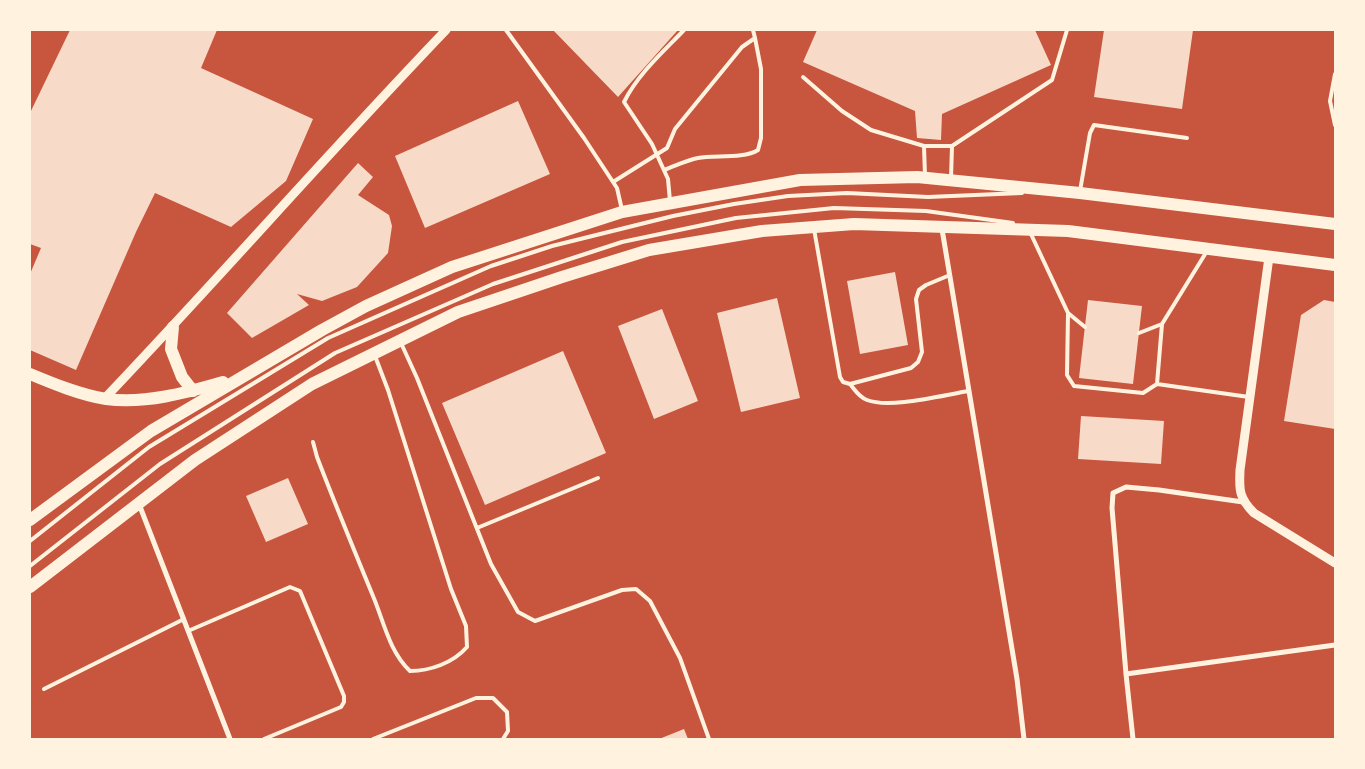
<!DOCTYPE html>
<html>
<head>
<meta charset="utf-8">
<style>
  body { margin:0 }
  #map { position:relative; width:1365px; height:769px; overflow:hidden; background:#c8553d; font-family:Georgia,serif }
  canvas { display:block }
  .frame { position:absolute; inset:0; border:31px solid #fff3e0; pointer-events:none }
</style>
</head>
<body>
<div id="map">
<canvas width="1365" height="769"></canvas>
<div class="frame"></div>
</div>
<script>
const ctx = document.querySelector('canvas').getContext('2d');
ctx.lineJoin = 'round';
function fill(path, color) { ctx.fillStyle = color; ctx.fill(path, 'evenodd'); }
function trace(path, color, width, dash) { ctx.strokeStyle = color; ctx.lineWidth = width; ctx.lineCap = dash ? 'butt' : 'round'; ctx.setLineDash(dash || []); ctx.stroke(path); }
fill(new Path2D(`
  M 70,30 L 217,30 L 201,68 L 313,119 L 286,181 L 231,227 L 155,193 L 136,232 L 76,370 L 30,350 L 30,274 L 41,248 L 30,244 L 30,189 L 31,186 L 30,185 L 30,113 Z
  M 553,30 L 678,30 L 618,97 Z
  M 817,30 L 1035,30 L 1051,65 L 942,114 L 941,140 L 917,138 L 915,111 L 803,62 Z
  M 1104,30 L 1193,30 L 1182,109 L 1094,97 Z
  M 518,101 L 550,174 L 425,228 L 395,156 Z
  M 358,163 L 373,177 L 358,195 L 389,215 L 392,226 L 388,253 L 357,287 L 322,301 L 297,294 L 309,305 L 252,338 L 227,313 Z
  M 895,272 L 908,345 L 860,354 L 847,281 Z
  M 777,298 L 800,398 L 741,412 L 717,313 Z
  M 1088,300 L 1142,306 L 1133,384 L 1079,378 Z
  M 1324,300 L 1335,302 L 1335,429 L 1284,421 L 1301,315 Z
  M 662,309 L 698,401 L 654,419 L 618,326 Z
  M 563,351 L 606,453 L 485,505 L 442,403 Z
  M 1081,416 L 1164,421 L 1161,464 L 1078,459 Z
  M 288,478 L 308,524 L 266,542 L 246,496 Z
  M 684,729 L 688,739 L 659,739 Z`), '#f7dbc8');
trace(new Path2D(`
  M 506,30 L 584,138 L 613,182 L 617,188 L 622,210
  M 1335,74 L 1330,101 L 1335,125
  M 803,77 L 842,111 L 871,130 L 924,146 L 952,146 L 1052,80 L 1067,30
  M 924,146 L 925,176
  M 664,170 C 675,166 687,160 698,158 C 715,155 744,159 758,150 L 761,138 L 761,69 L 755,38
  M 951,178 L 952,146
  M 613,182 L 667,148 L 675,129 L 742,47 L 755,38 L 753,30
  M 1080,191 L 1090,133 L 1094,125 L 1187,138
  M 670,201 L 668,179 L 652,144 L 624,102 C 638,74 663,52 684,30
  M 814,229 L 840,377 L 843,382 L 850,384 L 911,368 L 918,362 L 922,352 L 916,299 L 919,290 L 926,285 L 950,275
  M 1030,232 L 1068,313 L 1085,327
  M 1068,313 L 1067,375 L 1074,386 L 1143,393 L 1157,384 L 1249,397
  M 1139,333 L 1162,324 L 1207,251
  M 401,343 L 417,378 L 491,564 L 518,612 L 535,621 L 622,590 L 636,589 L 650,601 L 680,658 L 709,739
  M 850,384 C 855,390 859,397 867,400 C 890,409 943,395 969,391
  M 1157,384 L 1162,324
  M 313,442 L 317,457 C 335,504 354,550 373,596 C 384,622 389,651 410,671 C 430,671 453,663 467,647 L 466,626 L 451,589 L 388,390 L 375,356
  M 477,528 L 598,478
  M 30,541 L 149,447 L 328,338 L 491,266 L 552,246 L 673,216 L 734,204 L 788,196 L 847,193 L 928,197 L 1022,193
  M 30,566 L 160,464 L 335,353 L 493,284 L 622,242 L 736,218 L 834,208 L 926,211 L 1013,223
  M 188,631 L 290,587 L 300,591 L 344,696 L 344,702 L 341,707 L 264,739
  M 44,689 L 184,619
  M 373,739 L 476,698 L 493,698 L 507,712 L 508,731 L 503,739`), '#fff3e0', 4);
trace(new Path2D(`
  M 942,229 L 1017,679 L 1024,739
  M 139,504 L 230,739
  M 1126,674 L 1335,645
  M 1133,739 L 1126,674 L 1112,508 L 1113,493 L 1126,487 L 1159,490 L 1243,502`), '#fff3e0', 5);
trace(new Path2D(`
  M 1269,257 L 1240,470 C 1239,490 1239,498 1254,513 L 1335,563
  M 105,398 C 220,277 330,151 446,30`), '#fff3e0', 9);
trace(new Path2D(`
  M 173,327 L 171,349 L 182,377 L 193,391
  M 30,374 C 54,384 81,395 106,399 C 146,404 185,393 223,382
  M 30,520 L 151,431 L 322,330 L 366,306 L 452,267 L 622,212 L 800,180 L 917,177 L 1080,193 L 1335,224
  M 30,587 L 195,460 L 312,384 L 458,312 L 562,277 L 649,250 L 762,231 L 854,224 L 1068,231 L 1335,265`), '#fff3e0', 12);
</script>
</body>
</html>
